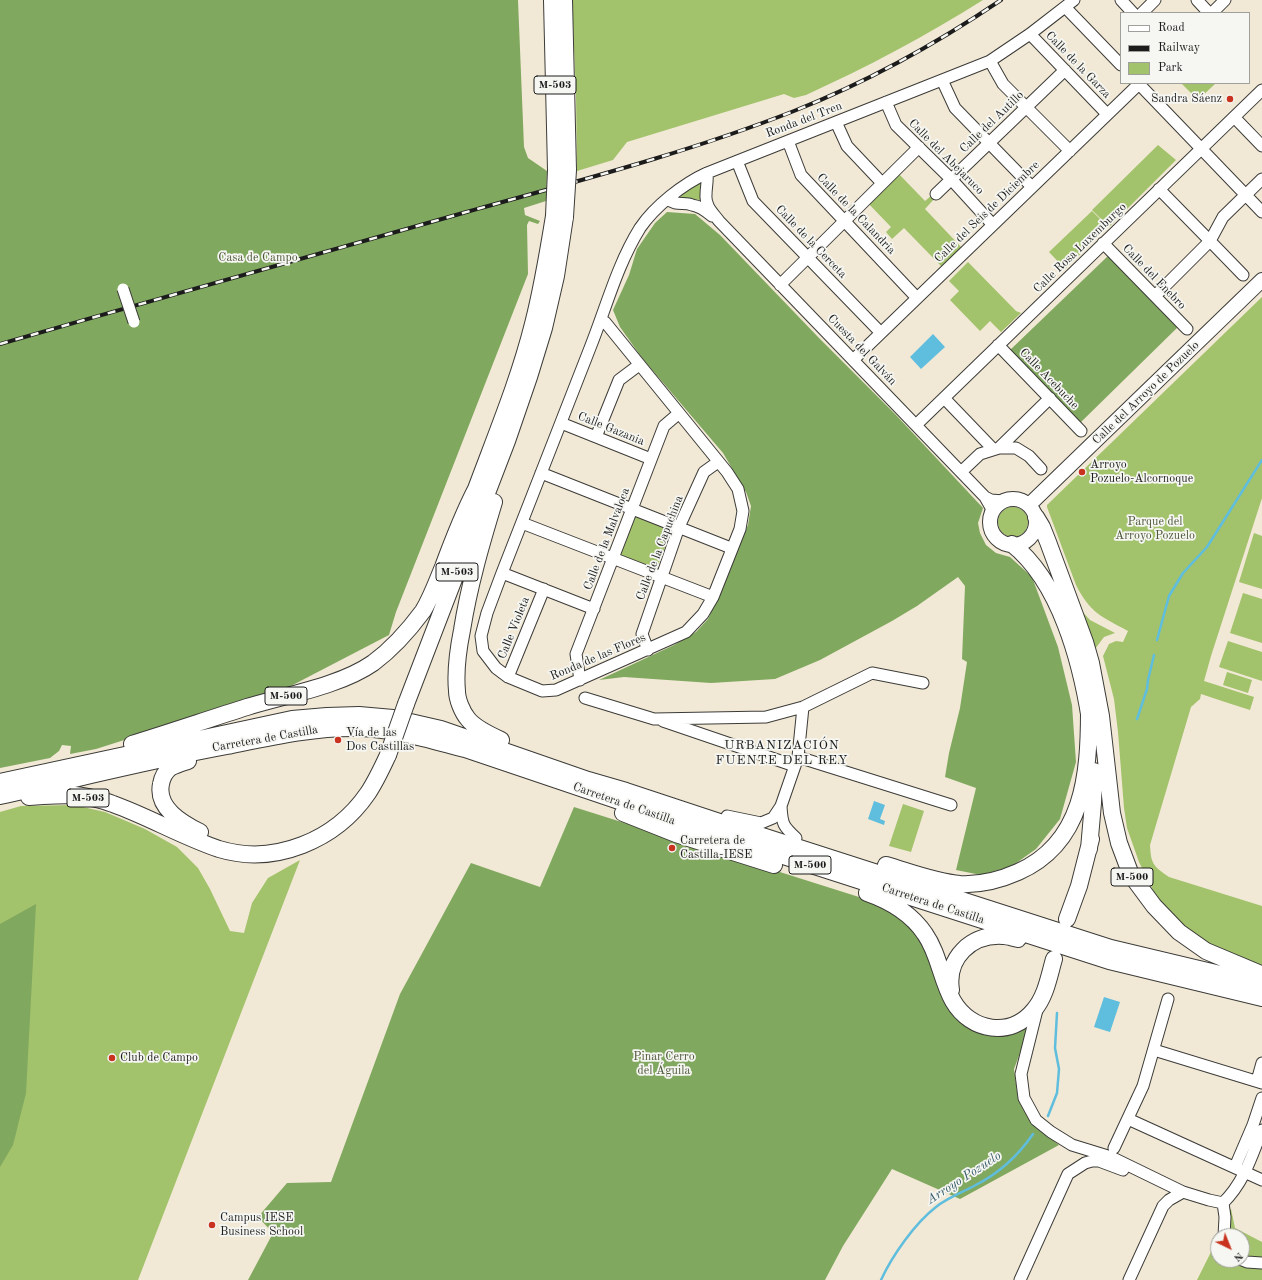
<!DOCTYPE html>
<html>
<head>
<meta charset="utf-8">
<style>
  body { margin:0 }
  #map { position:relative; width:1262px; height:1280px; overflow:hidden; background:#f1e9d5; font-family:"Old Standard TT",serif }
  canvas { display:block }
  .legend { position:absolute; left:1120px; top:12px; width:130px; height:72px; box-sizing:border-box; background:#f6f6f2; border:1px solid #9f9f9c; margin:0; padding:5px 7px; list-style:none; font-size:12px; color:#1c1c1c }
  .legend li { display:flex; align-items:center; gap:8px; height:20px }
  .legend b { width:20px; border:1px solid #9f9f9c }
  .north { position:absolute; left:1210px; top:1228px; width:40px; height:40px; box-sizing:border-box; background:#f6f6f2; border:1px solid #9f9f9c; border-radius:50%; rotate:137deg; font-size:11px; font-weight:700; line-height:16px; text-align:center; color:#1c1c1c }
  .north::after { content:''; display:block; margin:auto; width:14px; height:18px; background:#c8321e; clip-path:polygon(50% 0,100% 100%,50% 72%,0 100%) }
</style>
</head>
<body>
<div id="map">
<canvas width="1262" height="1280"></canvas>
<ul class="legend">
<li><b style="height:5px;background:#fff"></b>Road</li>
<li><b style="height:5px;background:#1c1c1c"></b>Railway</li>
<li><b style="height:11px;background:#a2c26b"></b>Park</li>
</ul>
<div class="north">N</div>
</div>
<script>
const ctx = document.querySelector('canvas').getContext('2d');
ctx.lineJoin = 'round';
function fill(path, color) { ctx.fillStyle = color; ctx.fill(path, 'evenodd'); }
function trace(path, color, width, dash) { ctx.strokeStyle = color; ctx.lineWidth = width; ctx.lineCap = dash ? 'butt' : 'round'; ctx.setLineDash(dash || []); ctx.stroke(path); }
function drawText(font, color, halo, rows, align = 'center') {
  ctx.font = font + ' "Old Standard TT",serif'; ctx.lineWidth = 3.5; ctx.setLineDash([]); ctx.textBaseline = 'middle'; ctx.strokeStyle = halo; ctx.fillStyle = color; for (const [text, x, y, turn = 0] of rows) {
    ctx.save(); ctx.translate(x, y); ctx.rotate((+turn || 0) * Math.PI / 180); ctx.textAlign = isNaN(turn) ? turn : align; if (halo) ctx.strokeText(text, 0, 0); ctx.fillText(text, 0, 0); ctx.restore();
  }
}
fill(new Path2D(`
  M 572,0 L 983,0 C 926,36 867,67 806,95 L 794,98 L 784,94 L 627,142 L 613,160 L 577,171 L 576,94 Z
  M 1181,83 L 1216,83 L 1198,100 Z
  M 1158,145 L 1176,160 L 1109,227 L 1092,210 Z
  M 897,172 L 925,201 L 932,195 L 935,198 L 925,209 L 962,248 L 942,267 L 904,228 L 892,239 L 886,232 L 891,227 L 866,201 Z
  M 700,183 L 702,184 L 700,191 L 700,200 C 695,199 683,199 680,197 L 684,193 Z
  M 1092,211 L 1108,227 L 1065,269 L 1049,252 Z
  M 968,262 L 1016,311 L 1021,313 L 1001,332 L 990,321 L 980,331 L 950,300 L 959,291 L 949,281 Z
  M 1262,297 L 1262,498 L 1211,656 L 1204,681 L 1229,689 L 1225,702 L 1201,694 L 1200,699 L 1191,707 L 1150,845 C 1151,864 1153,866 1169,877 L 1262,906 L 1262,967 L 1200,941 L 1160,904 L 1139,862 L 1127,828 L 1124,808 L 1118,732 L 1114,699 L 1103,656 L 1109,644 L 1116,641 L 1123,642 L 1128,631 C 1101,616 1091,614 1076,585 L 1047,507 L 1047,505 Z
  M998 522a15 15 0 1 1 30 0a15 15 0 1 1-30 0Z
  M 634,514 L 672,529 L 656,570 L 617,555 Z
  M 1254,533 L 1262,536 L 1262,589 L 1239,582 Z
  M 1243,593 L 1262,599 L 1262,643 L 1230,633 Z
  M 1079,608 L 1090,620 L 1115,633 L 1104,637 L 1095,649 Z
  M 1228,641 L 1262,652 L 1262,681 L 1219,667 Z
  M 1227,672 L 1252,680 L 1248,693 L 1223,685 Z
  M 1229,689 L 1254,697 L 1250,710 L 1225,702 Z
  M 903,804 L 924,811 L 911,852 L 889,846 Z
  M 74,805 L 105,812 L 145,829 L 177,847 L 198,868 L 210,889 L 230,931 L 244,933 L 252,903 L 268,878 L 300,860 L 138,1280 L 0,1280 L 0,812 L 21,806 Z
  M 1231,1209 L 1235,1228 L 1262,1242 L 1262,1280 L 1197,1280 L 1218,1238 L 1218,1260 L 1242,1260 L 1242,1236 L 1219,1236 L 1220,1211 Z`), '#a2c26b');
fill(new Path2D(`
  M 0,0 L 518,0 L 524,147 L 528,158 L 547,171 L 546,201 L 524,208 L 525,215 L 540,221 L 538,224 L 529,221 L 527,225 L 528,274 L 396,612 L 389,635 L 285,689 L 96,749 L 70,754 L 71,746 L 62,745 L 59,751 L 50,758 L 0,768 Z
  M 667,212 L 695,214 L 720,235 L 819,338 L 896,415 L 983,508 L 978,523 L 980,533 L 986,545 L 996,553 L 1010,557 L 1032,577 L 1058,647 L 1072,705 L 1076,762 L 1060,819 L 1036,849 L 1012,866 L 981,875 L 956,870 L 976,788 L 945,777 L 949,753 L 960,708 L 967,662 L 962,659 L 965,586 L 958,577 L 917,606 L 892,621 L 820,660 L 775,679 L 711,683 L 624,677 L 599,680 L 674,645 L 696,632 L 708,619 L 721,590 L 736,551 L 748,525 L 751,506 L 746,492 L 723,453 L 642,358 L 620,327 L 613,310 L 629,275 L 637,249 L 655,223 Z
  M 1109,255 L 1179,326 L 1080,423 L 1009,351 Z
  M 574,807 L 859,897 L 895,910 L 926,944 L 955,1014 L 980,1033 L 996,1036 L 1030,1024 L 1029,1029 L 1014,1069 L 1018,1099 L 1034,1126 L 1059,1145 L 960,1199 L 892,1169 L 843,1246 L 825,1280 L 248,1280 L 273,1233 L 258,1217 L 287,1183 L 331,1182 L 400,994 L 471,863 L 540,887 Z
  M 36,904 L 26,1093 L 13,1145 L 0,1167 L 0,924 Z`), '#81a85f');
fill(new Path2D(`
  M 933,334 L 945,347 L 921,369 L 910,357 Z
  M 874,801 L 885,805 L 880,819 L 885,821 L 884,825 L 868,819 Z
  M 1104,997 L 1120,1002 L 1110,1032 L 1094,1027 Z`), '#5fbdde');
trace(new Path2D(`
  M 1157,640 L 1169,596 L 1183,573 L 1207,547 L 1262,460
  M 1137,719 L 1147,689 L 1148,680 L 1154,655
  M 1048,1116 L 1057,1093 L 1059,1069 L 1055,1048 L 1057,1013
  M 881,1280 C 892,1256 915,1223 936,1207 C 947,1198 961,1193 974,1186 C 998,1174 1018,1156 1033,1134`), '#5fbdde', 2.5);
const minor = new Path2D(`
  M 1121,0 L 1133,13
  M 1197,0 L 1209,13
  M 1065,7 L 1121,65
  M 1142,13 L 1155,0
  M 1212,13 L 1225,0
  M 1030,34 L 1107,114
  M 990,61 L 1003,84 L 1070,151
  M 942,80 L 955,108 L 1032,187
  M 1138,83 L 1262,212
  M 886,102 L 896,125 L 951,179 L 993,225
  M 1234,117 L 1262,146
  M 836,122 L 847,146 L 882,183
  M 788,141 L 801,175 L 917,298
  M 737,161 L 753,201 L 881,333
  M 707,173 C 708,181 706,187 706,195 C 705,206 713,213 719,221 L 985,497 L 993,511
  M 936,194 L 1065,70
  M 668,199 C 675,206 684,202 692,205 C 700,206 706,211 712,216
  M 1103,243 L 1187,329
  M 1243,275 L 1210,241 L 1223,217 L 1262,179
  M 780,285 L 919,147
  M 1155,296 L 1210,241 L 1159,189
  M 601,321 L 605,322 L 727,472 L 738,489 L 743,511 L 740,529 L 713,597 L 703,614 L 686,632 L 556,690 L 542,691 L 508,677 L 496,668 L 483,651 L 481,636 L 487,613 L 502,573 C 531,498 561,423 590,348 C 606,308 617,265 640,228 C 655,206 683,184 707,173 L 990,61 L 1030,34 L 1074,0
  M 998,345 L 1081,431
  M 853,360 L 1140,83
  M 944,398 L 993,449
  M 561,423 L 651,459
  M 916,425 L 1262,90
  M 596,437 L 619,380 L 639,365
  M 999,448 L 1050,398
  M 961,472 L 980,454 L 999,448 L 1016,448 L 1029,456 L 1041,469
  M 541,473 L 731,548
  M 985,497 L 991,500 L 1003,501
  M 522,523 L 713,597
  M 502,573 L 594,609
  M 648,650 L 642,634 L 679,527 L 704,472 L 718,462
  M 508,677 L 544,589
  M 580,680 L 576,654 L 664,426 L 678,414
  M 585,698 L 654,719 L 766,717 L 803,707 L 872,673 L 923,683
  M 663,721 L 795,766
  M 798,757 L 951,805
  M 781,806 C 782,824 783,826 796,838
  M 727,816 L 761,823 L 773,818 L 781,806 L 798,757 L 803,707
  M 1038,1006 L 1021,1074 L 1024,1098 L 1036,1120 L 1051,1132 L 1072,1145 L 1111,1157 L 1183,1192 L 1209,1200 L 1223,1203 C 1244,1182 1251,1158 1262,1130
  M 1154,1050 L 1262,1083
  M 1257,1081 L 1262,1063
  M 1128,1119 L 1262,1180
  M 1114,1148 L 1143,1086 L 1168,999
  M 1235,1167 L 1253,1125 L 1262,1098
  M 1223,1203 L 1225,1217 L 1224,1236
  M 1242,1260 L 1247,1262 L 1262,1263
  M 1020,1280 L 1068,1174 L 1085,1163 L 1092,1161 L 1099,1161 L 1123,1170
  M 1129,1280 L 1163,1206 L 1169,1200 L 1183,1192`);
const major = new Path2D(`
  M990 522a23 23 0 1 1 46 0a23 23 0 1 1-46 0Z
  M 1029,505 L 1262,280`);
const highway = new Path2D(`
  M 552,0 L 556,170
  M 564,0 L 568,170
  M 494,502 C 481,545 469,586 462,630 C 458,650 455,670 457,691 C 457,699 462,712 468,719 C 475,728 490,735 501,740
  M 1036,517 L 1042,527 L 1048,542 L 1085,642 L 1091,663 L 1101,716 L 1112,813 L 1119,843 L 1131,875 L 1154,906 L 1179,932 L 1206,951 L 1261,974
  M 1012,544 C 1060,582 1081,662 1090,720
  M 406,704 L 507,441 L 529,377 L 544,328 L 556,276 L 565,217
  M 132,744 C 171,732 209,719 247,707 C 286,695 340,686 373,663 C 392,649 409,630 423,611 C 431,598 437,581 443,567 C 453,540 463,514 476,489 C 496,435 519,380 533,324 C 542,289 548,253 554,216
  M 188,761 C 182,763 175,765 170,768 C 165,772 162,778 161,784 C 156,808 182,823 200,832
  M 0,782 L 292,719 L 327,716 L 359,715 L 393,718 L 441,729 L 588,780 L 626,791 L 750,832 L 1111,948 L 1262,984
  M 0,796 C 76,779 151,760 227,746 C 271,737 314,727 359,728 C 395,729 430,740 465,749 L 749,845 L 1109,961 L 1262,998
  M 29,797 C 44,796 60,795 75,795 C 85,796 103,800 113,804 C 149,817 183,837 219,849 C 275,866 336,840 368,793 C 376,781 382,768 388,755
  M 623,813 L 676,834 L 774,865
  M 1089,849 L 1093,803 L 1094,771
  M 886,865 C 910,872 935,882 960,884 C 980,885 1000,880 1018,872 C 1084,843 1089,774 1089,711
  M 867,893 C 890,901 911,913 925,934 C 939,954 941,980 953,1001 C 971,1032 1011,1038 1034,1010 C 1046,996 1049,976 1054,959
  M 1067,919 L 1079,886 L 1091,839
  M 951,990 C 946,958 971,934 1003,936 C 1008,936 1013,938 1018,939`);
trace(minor, '#3c3b38', 13);
trace(major, '#3c3b38', 16);
trace(highway, '#3c3b38', 18);
trace(minor, '#fff', 11);
trace(major, '#fff', 14);
trace(highway, '#fff', 16);
const rail = new Path2D(`
  M 0,344 C 154,300 308,257 463,213 C 574,182 687,153 794,111 C 867,82 936,44 1001,0`);
trace(rail, '#1c1c1c', 4);
trace(rail, '#f6f6f2', 2.5, [8]);
const minorBridge = new Path2D(`
  M 123,289 L 134,322`);
const highwayBridge = new Path2D(`
  M 554,216 L 556,170
  M 565,217 L 568,170
  M 388,755 L 406,704`);
trace(minorBridge, '#3c3b38', 13, []);
trace(highwayBridge, '#3c3b38', 18, []);
trace(minorBridge, '#fff', 11);
trace(highwayBridge, '#fff', 16);
for (const [x, y, r, color] of [
  [1230,99,4,"#c8321e"],
  [1082,472,4,"#c8321e"],
  [338,740,4,"#c8321e"],
  [672,848,4,"#c8321e"],
  [112,1058,4,"#c8321e"],
  [212,1225,4,"#c8321e"]
]) { const dot = new Path2D(); dot.arc(x, y, r, 0, 2 * Math.PI); ctx.fillStyle = color; ctx.fill(dot); trace(dot, '#f6f6f2', 1.5); }
for (const [x, y, w] of [
  [555,85,42],
  [457,572,42],
  [286,696,42],
  [88,798,42],
  [810,865,42],
  [1132,877,42]
]) { const box = new Path2D(); box.roundRect(x - w / 2, y - 9, w, 18, 3); ctx.fillStyle = '#f6f6f2'; ctx.fill(box); trace(box, '#1c1c1c', 1); }
drawText('bold 11px', '#1c1c1c', null, [
  ["M-503",555,85],
  ["M-503",457,572],
  ["M-500",286,696],
  ["M-503",88,798],
  ["M-500",810,865],
  ["M-500",1132,877]
]);
drawText('12px', '#1c1c1c', '#f6f6f2', [
  ["Calle de la Garza",1078,65,46],
  ["Ronda del Tren",804,120,-21],
  ["Calle del Autillo",992,122,-44],
  ["Calle del Abejaruco",946,157,45],
  ["Calle del Seis de Diciembre",987,212,-44],
  ["Calle de la Calandria",856,214,46],
  ["Calle de la Cerceta",811,242,46],
  ["Calle Rosa Luxemburgo",1080,248,-44],
  ["Calle del Enebro",1154,277,46],
  ["Cuesta del Galván",862,350,46],
  ["Calle Acebuche",1049,379,46],
  ["Calle del Arroyo de Pozuelo",1146,393,-44],
  ["Calle Gazania",611,429,22],
  ["Calle de la Malvaloca",607,539,-69],
  ["Calle de la Capuchina",660,548,-69],
  ["Calle Violeta",514,628,-68],
  ["Ronda de las Flores",598,657,-23],
  ["Carretera de Castilla",265,739,-10],
  ["Carretera de Castilla",624,804,19],
  ["Carretera de Castilla",933,904,18]
]);
drawText('12px', '#1c1c1c', '#f6f6f2', [
  ["Sandra Sáenz",1222,99,"right"],
  ["Arroyo",1090,465],
  ["Pozuelo-Alcornoque",1090,479],
  ["Vía de las",346,733],
  ["Dos Castillas",346,747],
  ["Carretera de",680,841],
  ["Castilla-IESE",680,855],
  ["Club de Campo",120,1058],
  ["Campus IESE",220,1218],
  ["Business School",220,1232]
], 'left');
drawText('12px', '#4b5638', '#f6f6f2', [
  ["Casa de Campo",258,258],
  ["Parque del",1155,522],
  ["Arroyo Pozuelo",1155,536],
  ["Pinar Cerro",664,1057],
  ["del Águila",664,1071]
]);
ctx.letterSpacing = '1px';
drawText('13px', '#1c1c1c', '#f6f6f2', [
  ["URBANIZACIÓN",782,746],
  ["FUENTE DEL REY",782,761]
]);
ctx.letterSpacing = '0px';
drawText('italic 13px', '#375c6a', '#f6f6f2', [
  ["Arroyo Pozuelo",964,1178,-33]
]);
</script>
</body>
</html>
